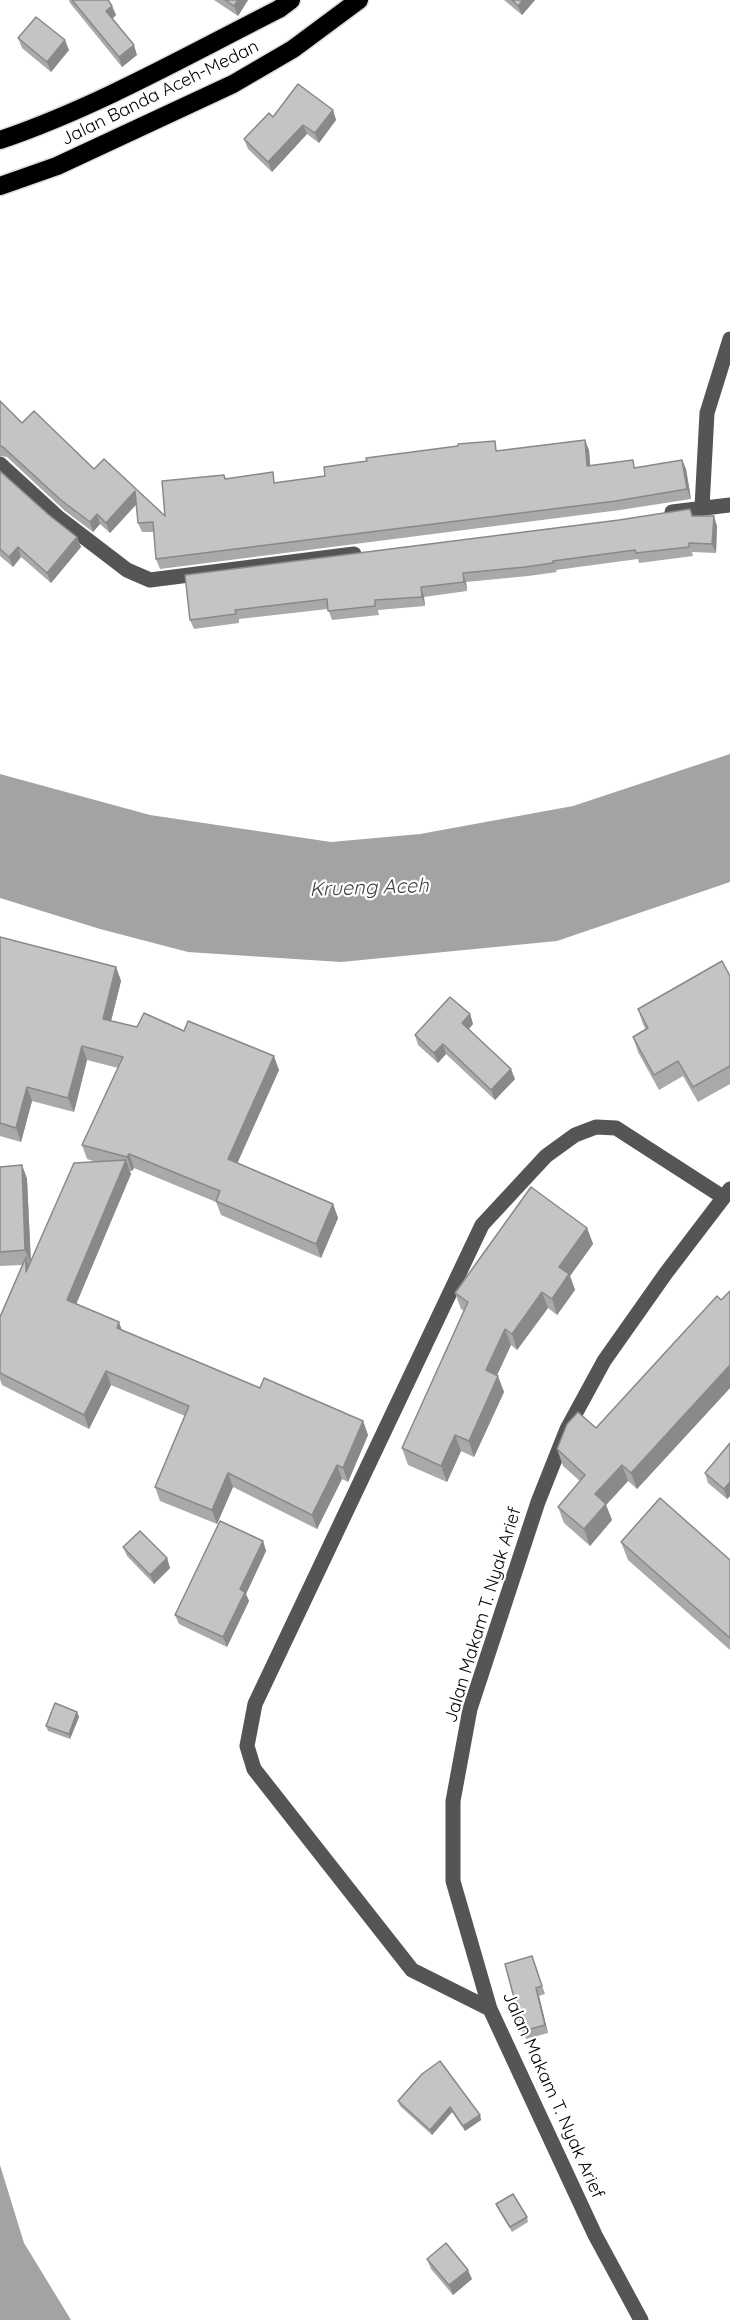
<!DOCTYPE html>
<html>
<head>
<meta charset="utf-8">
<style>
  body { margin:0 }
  canvas { display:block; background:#fff }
</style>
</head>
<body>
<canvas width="730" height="2320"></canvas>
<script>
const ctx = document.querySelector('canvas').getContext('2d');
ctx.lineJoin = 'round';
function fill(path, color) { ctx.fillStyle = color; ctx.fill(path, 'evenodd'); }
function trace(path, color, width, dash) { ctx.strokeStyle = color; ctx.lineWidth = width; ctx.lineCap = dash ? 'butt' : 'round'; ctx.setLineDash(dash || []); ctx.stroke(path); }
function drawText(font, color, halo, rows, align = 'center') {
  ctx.font = font + ' Quicksand,sans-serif'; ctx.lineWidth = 4.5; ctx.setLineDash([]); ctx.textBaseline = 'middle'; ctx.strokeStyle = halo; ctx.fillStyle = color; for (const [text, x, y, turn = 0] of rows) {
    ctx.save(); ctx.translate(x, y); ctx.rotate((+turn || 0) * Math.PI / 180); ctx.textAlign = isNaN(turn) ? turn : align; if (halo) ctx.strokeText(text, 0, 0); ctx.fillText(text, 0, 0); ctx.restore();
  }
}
fill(new Path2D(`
  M 730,754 L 730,882 L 557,941 L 341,962 L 188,952 L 100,929 L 0,898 L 0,774 L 150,815 L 331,842 L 420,834 L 573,806 Z
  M 0,2165 L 24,2243 L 71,2320 L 0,2320 Z`), '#a3a3a3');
const highway = new Path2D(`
  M 0,140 C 97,107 188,55 279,9 L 291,0
  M 0,186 L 57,166 L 233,84 L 293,49 L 359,0`);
trace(highway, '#dbdbdb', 21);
trace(new Path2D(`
  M 0,464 L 59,518 L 127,570 L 150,580 L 354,554
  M 702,507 L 707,413 L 730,339
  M 672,512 L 730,505
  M 490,2009 L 412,1970 L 254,1769 L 247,1746 L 255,1704 L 482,1225 L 546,1156 L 575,1135 L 596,1127 L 616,1128 L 723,1197
  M 641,2320 L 595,2235 L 490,2009 L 453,1881 L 453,1801 L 470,1709 L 538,1502 L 567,1429 L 604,1361 L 666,1273 L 730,1189`), '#555', 15);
trace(highway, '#000', 18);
fill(new Path2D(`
  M 69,0 L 108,0 L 112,6 L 116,15 L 112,19 L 137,55 L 122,67 L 70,3 Z
  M 214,0 L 248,0 L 238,16 Z
  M 504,0 L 535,0 L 522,15 Z
  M 18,38 L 69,50 L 51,72 L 22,48 Z
  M 333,110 L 336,120 L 319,143 L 307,134 L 272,172 L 248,149 L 244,139 L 273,117 Z
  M 0,401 L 22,423 L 165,516 L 224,475 L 226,479 L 277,483 L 325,476 L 498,450 L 589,450 L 590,466 L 636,468 L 682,460 L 686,469 L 691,499 L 620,510 L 160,569 L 156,559 L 154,532 L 142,532 L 138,523 L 137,504 L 110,533 L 100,524 L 93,532 L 65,511 L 7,457 L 0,456 Z
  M 0,471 L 49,515 L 77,537 L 81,547 L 51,583 L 21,557 L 13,567 L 0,556 Z
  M 690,509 L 693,516 L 717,526 L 716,553 L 692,552 L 693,556 L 639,563 L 638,559 L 556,570 L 557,572 L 528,576 L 466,582 L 467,591 L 424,597 L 425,606 L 378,610 L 379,615 L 332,620 L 328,609 L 239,619 L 239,623 L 194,629 L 190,620 L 619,520 Z
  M 0,937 L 116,967 L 121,981 L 111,1021 L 137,1027 L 184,1031 L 279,1070 L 237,1163 L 333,1204 L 338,1218 L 321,1258 L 221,1215 L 216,1202 L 134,1168 L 132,1171 L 130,1171 L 131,1174 L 76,1304 L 122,1330 L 260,1388 L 363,1421 L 368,1435 L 348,1482 L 342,1479 L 317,1529 L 233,1487 L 217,1524 L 160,1501 L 155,1487 L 185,1416 L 111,1385 L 89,1429 L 2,1385 L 0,1379 L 0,1317 L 22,1265 L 0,1266 L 0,1167 L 22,1165 L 27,1179 L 31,1263 L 96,1162 L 87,1159 L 82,1145 L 118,1068 L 87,1060 L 74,1112 L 32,1101 L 21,1142 L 0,1136 Z
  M 730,976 L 730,1084 L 698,1102 L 683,1076 L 659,1090 L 638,1052 L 633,1037 L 646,1030 L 643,1024 L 638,1009 Z
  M 470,1014 L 473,1024 L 469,1029 L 515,1079 L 495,1100 L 446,1054 L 438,1063 L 418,1045 L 415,1035 Z
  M 587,1228 L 593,1244 L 570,1276 L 575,1290 L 557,1315 L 548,1308 L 517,1350 L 511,1345 L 497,1375 L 504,1392 L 474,1457 L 461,1451 L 447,1482 L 408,1465 L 402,1448 L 464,1311 L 461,1309 L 455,1293 Z
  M 730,1291 L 730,1388 L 637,1489 L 628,1481 L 606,1505 L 612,1520 L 590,1546 L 564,1523 L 558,1507 L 580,1481 L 563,1466 L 557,1449 L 596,1428 Z
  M 730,1443 L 730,1496 L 727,1499 L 708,1483 L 705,1473 Z
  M 263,1541 L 266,1551 L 246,1594 L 249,1601 L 227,1647 L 179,1624 L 175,1615 Z
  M 621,1542 L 730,1560 L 730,1650 L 628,1560 Z
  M 123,1547 L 167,1558 L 170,1568 L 154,1584 L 127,1556 Z
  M 77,1712 L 79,1717 L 70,1739 L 48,1731 L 46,1726 Z
  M 535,1964 L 545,1994 L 539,1996 L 548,2033 L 526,2039 L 523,2031 Z
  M 422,2074 L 480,2115 L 481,2120 L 465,2131 L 452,2112 L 432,2135 L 400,2106 L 398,2101 Z
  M 496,2204 L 527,2217 L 528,2222 L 512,2232 L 498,2209 Z
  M 427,2259 L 472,2279 L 453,2295 L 431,2269 Z`), '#a9a9a9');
fill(new Path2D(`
  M 238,0 L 248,0 L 238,16 L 234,6 Z
  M 523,0 L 535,0 L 522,15 L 518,6 Z
  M 112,6 L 116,15 L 110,21 L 106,11 Z
  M 65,40 L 69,50 L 51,72 L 47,62 Z
  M 134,45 L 137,55 L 122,67 L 119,57 Z
  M 333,110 L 336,120 L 319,143 L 315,133 Z
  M 303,125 L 307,134 L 272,172 L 268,162 Z
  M 585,440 L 589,450 L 591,476 L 587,466 Z
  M 682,460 L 686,469 L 691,499 L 687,489 Z
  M 135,491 L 139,501 L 110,533 L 106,523 Z
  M 97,514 L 100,524 L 93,532 L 90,522 Z
  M 714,516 L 717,526 L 716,553 L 712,544 Z
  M 77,537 L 81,547 L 51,583 L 47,573 Z
  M 18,547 L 21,557 L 13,567 L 9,557 Z
  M 463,573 L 466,582 L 467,591 L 464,582 Z
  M 421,587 L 424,597 L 425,606 L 422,597 Z
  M 116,967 L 121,981 L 108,1033 L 103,1019 Z
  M 470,1014 L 473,1024 L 466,1032 L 462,1023 Z
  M 443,1044 L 446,1054 L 438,1063 L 434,1053 Z
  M 82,1046 L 87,1060 L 74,1112 L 68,1098 Z
  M 274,1056 L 279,1070 L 233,1173 L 228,1159 Z
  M 511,1069 L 515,1079 L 495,1100 L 491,1090 Z
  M 27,1087 L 32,1101 L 21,1142 L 16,1128 Z
  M 129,1154 L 134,1168 L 132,1171 L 127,1157 Z
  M 126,1160 L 131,1174 L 72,1314 L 67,1300 Z
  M 22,1165 L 27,1179 L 31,1265 L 25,1250 Z
  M 333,1204 L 338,1218 L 321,1258 L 316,1244 Z
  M 587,1228 L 593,1244 L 570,1276 L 575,1290 L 557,1315 L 552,1299 L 559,1267 Z
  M 26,1257 L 31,1271 L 26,1272 Z
  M 542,1292 L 548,1308 L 517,1350 L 512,1334 Z
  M 119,1322 L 124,1336 L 117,1328 Z
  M 505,1329 L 511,1345 L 492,1386 L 486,1370 Z
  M 730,1365 L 730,1388 L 637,1489 L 631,1473 Z
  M 106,1371 L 111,1385 L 89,1429 L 84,1415 Z
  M 498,1376 L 504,1392 L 474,1457 L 469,1441 Z
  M 363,1421 L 368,1435 L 348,1482 L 343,1468 Z
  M 455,1435 L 461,1451 L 447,1482 L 441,1466 Z
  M 337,1465 L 342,1479 L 317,1529 L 312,1515 Z
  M 622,1465 L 628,1481 L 606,1505 L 612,1520 L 590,1546 L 584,1529 L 595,1494 Z
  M 228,1473 L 233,1487 L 217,1524 L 212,1510 Z
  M 730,1482 L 730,1496 L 727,1499 L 724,1489 Z
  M 263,1541 L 266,1551 L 246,1594 L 249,1601 L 227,1647 L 223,1637 L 240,1589 Z
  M 167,1558 L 170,1568 L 154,1584 L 150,1575 Z
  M 77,1712 L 79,1717 L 70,1739 L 69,1734 Z
  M 536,1988 L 539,1996 L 548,2033 L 545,2025 Z
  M 450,2107 L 452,2112 L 432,2135 L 430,2130 Z
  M 480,2115 L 481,2120 L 465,2131 L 463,2126 Z
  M 468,2270 L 472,2279 L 453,2295 L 449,2285 Z`), '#898989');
const building = new Path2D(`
  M 72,0 L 108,0 L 112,6 L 106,11 L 134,45 L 119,57 Z
  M 225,0 L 238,0 L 234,6 Z
  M 512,0 L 523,0 L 518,6 Z
  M 36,17 L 65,40 L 47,62 L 18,38 Z
  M 298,84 L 333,110 L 315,133 L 303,125 L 268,162 L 244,139 L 269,113 L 273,117 Z
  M 0,401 L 22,423 L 34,411 L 94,469 L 104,459 L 165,516 L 162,481 L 224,475 L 225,479 L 273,472 L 274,483 L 325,476 L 324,467 L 367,461 L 366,458 L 458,446 L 458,444 L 495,441 L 496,451 L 585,440 L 587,466 L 633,460 L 634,468 L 682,460 L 687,489 L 616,501 L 156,559 L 153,522 L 138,523 L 135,491 L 106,523 L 97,514 L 90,522 L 62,501 L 3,447 L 0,446 Z
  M 0,471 L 49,515 L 77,537 L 47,573 L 18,547 L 9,557 L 0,549 Z
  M 690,509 L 692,516 L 714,516 L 712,544 L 689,543 L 689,547 L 636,553 L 635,550 L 553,561 L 553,563 L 525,567 L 463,573 L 464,582 L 421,587 L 422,597 L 375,600 L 375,606 L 328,611 L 327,599 L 235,610 L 236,614 L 190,620 L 185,575 L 619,520 Z
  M 0,937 L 116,967 L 103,1019 L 137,1027 L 144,1013 L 184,1031 L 188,1021 L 274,1056 L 228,1159 L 333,1204 L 316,1244 L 216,1201 L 220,1191 L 129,1154 L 127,1157 L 82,1145 L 123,1057 L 82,1046 L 68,1098 L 27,1087 L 16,1128 L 0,1123 Z
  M 722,961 L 730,976 L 730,1066 L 693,1087 L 678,1061 L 654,1075 L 633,1037 L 648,1028 L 638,1009 Z
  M 450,997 L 470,1014 L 462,1023 L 511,1069 L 491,1090 L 443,1044 L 434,1053 L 415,1035 Z
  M 126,1160 L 67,1300 L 119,1322 L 117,1328 L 260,1388 L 264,1378 L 363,1421 L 343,1468 L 337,1465 L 312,1515 L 228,1473 L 212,1510 L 155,1487 L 189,1406 L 106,1371 L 84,1415 L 0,1373 L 0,1317 L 26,1257 L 26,1272 L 74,1163 Z
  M 22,1165 L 25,1250 L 0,1252 L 0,1167 Z
  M 531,1187 L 587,1228 L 559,1267 L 569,1274 L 552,1299 L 542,1292 L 512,1334 L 505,1329 L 486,1370 L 498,1376 L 469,1441 L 455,1435 L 441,1466 L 402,1448 L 468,1302 L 455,1293 Z
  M 730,1291 L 730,1365 L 631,1473 L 622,1465 L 595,1494 L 606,1504 L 584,1529 L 558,1507 L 585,1475 L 557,1449 L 567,1424 L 578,1412 L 596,1428 L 717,1296 L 721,1300 Z
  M 730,1443 L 730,1482 L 724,1489 L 705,1473 Z
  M 660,1498 L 730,1560 L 730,1638 L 621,1542 Z
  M 220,1521 L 263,1541 L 240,1589 L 245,1592 L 223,1637 L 175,1615 Z
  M 140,1531 L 167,1558 L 150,1575 L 123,1547 Z
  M 55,1703 L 77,1712 L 69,1734 L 46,1726 Z
  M 532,1956 L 542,1986 L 536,1988 L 545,2025 L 523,2031 L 505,1964 Z
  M 440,2061 L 480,2115 L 463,2126 L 450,2107 L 430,2130 L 398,2101 L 422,2074 Z
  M 513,2194 L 527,2217 L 510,2227 L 496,2204 Z
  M 446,2243 L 468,2270 L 449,2285 L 427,2259 Z`);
fill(building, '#c4c4c4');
trace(building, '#898989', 1.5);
drawText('18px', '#000', '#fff', [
  ["Jalan Banda Aceh-Medan",160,93,-26],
  ["Jalan Makam T. Nyak Arief",483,1615,-73],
  ["Jalan Makam T. Nyak Arief",553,2095,66]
]);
drawText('italic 20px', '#444', '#fff', [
  ["Krueng Aceh",369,888,-2]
]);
</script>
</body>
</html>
